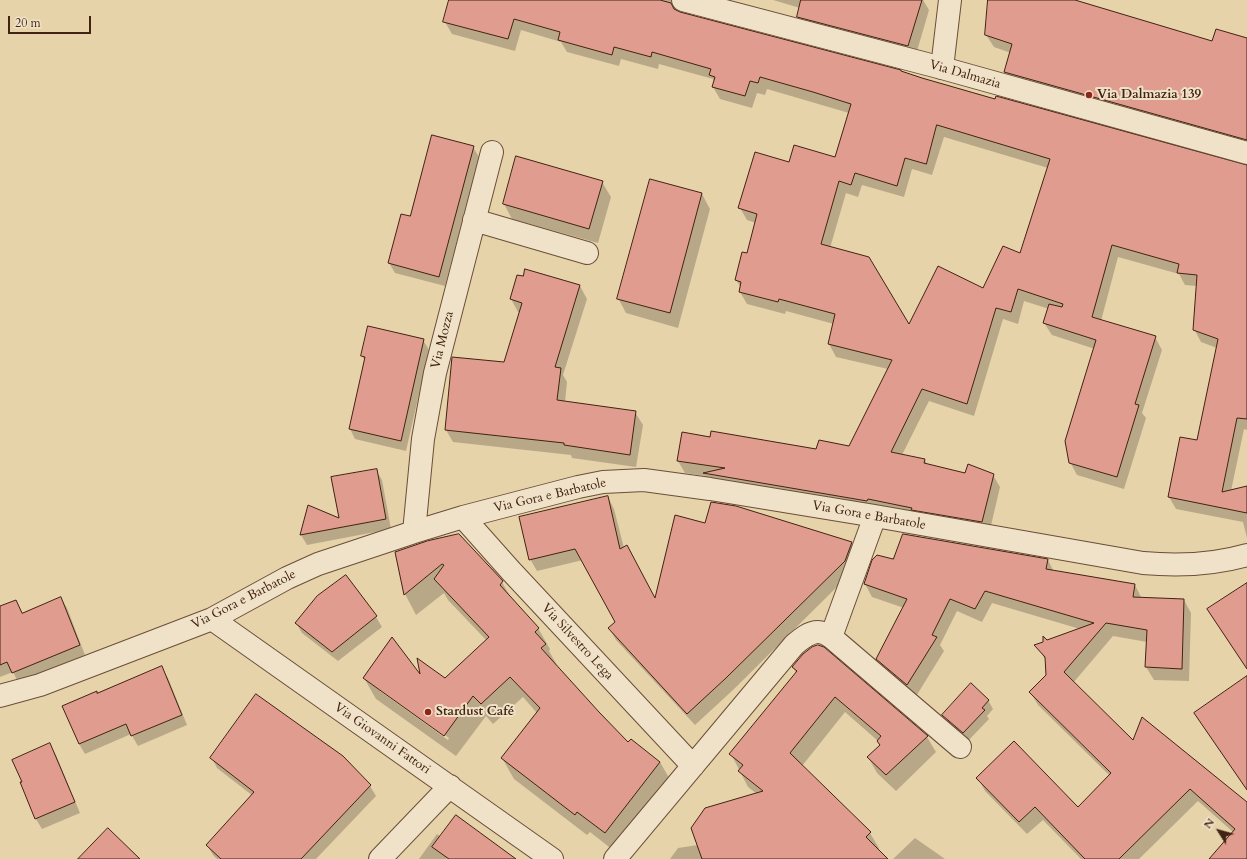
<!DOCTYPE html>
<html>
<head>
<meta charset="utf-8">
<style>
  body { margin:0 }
  #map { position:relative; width:1247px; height:859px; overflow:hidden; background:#e6d3aa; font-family:Cardo,serif }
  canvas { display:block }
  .north { position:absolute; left:1199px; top:811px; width:40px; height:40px; -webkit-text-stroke:3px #efe2c8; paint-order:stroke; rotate:307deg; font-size:11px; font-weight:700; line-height:16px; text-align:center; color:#422212 }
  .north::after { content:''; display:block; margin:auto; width:14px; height:18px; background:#422212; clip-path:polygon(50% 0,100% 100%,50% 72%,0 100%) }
  .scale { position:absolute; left:8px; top:16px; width:83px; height:18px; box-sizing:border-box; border:2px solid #422212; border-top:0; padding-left:5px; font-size:12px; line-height:14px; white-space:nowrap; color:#422212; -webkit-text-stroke:3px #efe2c8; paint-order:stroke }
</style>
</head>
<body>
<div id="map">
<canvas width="1247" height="859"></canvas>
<div class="north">N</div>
<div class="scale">20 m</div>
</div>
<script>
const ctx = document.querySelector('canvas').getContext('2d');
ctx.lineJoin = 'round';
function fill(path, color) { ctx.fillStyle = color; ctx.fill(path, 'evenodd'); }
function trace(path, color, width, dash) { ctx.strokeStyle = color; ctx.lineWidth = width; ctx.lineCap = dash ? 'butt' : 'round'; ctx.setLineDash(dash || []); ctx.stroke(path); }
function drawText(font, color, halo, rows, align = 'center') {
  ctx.font = font + ' Cardo,serif'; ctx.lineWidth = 4; ctx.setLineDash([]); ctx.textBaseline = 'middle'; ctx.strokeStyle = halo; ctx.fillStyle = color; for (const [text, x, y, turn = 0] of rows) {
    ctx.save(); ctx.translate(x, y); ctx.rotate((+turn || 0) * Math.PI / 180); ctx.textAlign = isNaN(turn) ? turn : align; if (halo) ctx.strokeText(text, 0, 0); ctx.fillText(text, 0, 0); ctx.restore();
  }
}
fill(new Path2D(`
  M 450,0 L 687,0 L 681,3 L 677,12 L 901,72 L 996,100 L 1247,168 L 1247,430 L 1244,429 L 1231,491 L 1247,487 L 1247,538 L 1243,522 L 1176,509 L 1169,497 L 1198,442 L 1217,348 L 1201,342 L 1194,329 L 1197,286 L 1185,285 L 1179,274 L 1118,257 L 1101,321 L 1155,337 L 1162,350 L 1142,413 L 1146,418 L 1124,489 L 1077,475 L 1070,462 L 1095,349 L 1052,335 L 1044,323 L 1049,309 L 1024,301 L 1018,324 L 1003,319 L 974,416 L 929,401 L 902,455 L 925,460 L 927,464 L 966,474 L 993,475 L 1000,487 L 989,534 L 711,485 L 706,476 L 685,473 L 678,461 L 683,433 L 710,438 L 817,451 L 849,447 L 888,369 L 836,357 L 829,344 L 834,324 L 786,311 L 785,314 L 747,304 L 740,292 L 741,288 L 736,280 L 747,255 L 756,223 L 747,220 L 740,208 L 790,163 L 835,158 L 849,113 L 767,89 L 765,95 L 757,93 L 752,108 L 720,99 L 713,87 L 714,82 L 713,79 L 659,64 L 658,69 L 621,59 L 619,66 L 567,52 L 561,42 L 521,30 L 515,51 L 452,34 L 445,22 ZM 944,137 L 1048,168 L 1021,254 L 983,289 L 910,326 L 830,248 L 846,193 L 858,197 L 862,185 L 904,197 L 912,169 L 932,175 Z
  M 773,0 L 923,0 L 929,10 L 915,58 L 805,29 L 798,17 L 800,8 Z
  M 989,0 L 1071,0 L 1213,42 L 1247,39 L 1247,150 L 1012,84 L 1005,72 L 1011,53 L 994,47 L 986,35 Z
  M 473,147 L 479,157 L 445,286 L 395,273 L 389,263 L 411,217 Z
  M 650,180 L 702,194 L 710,209 L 678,328 L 626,313 L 618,298 Z
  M 602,182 L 611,197 L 598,243 L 512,219 L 504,204 Z
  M 580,286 L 587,299 L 563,375 L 567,382 L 565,402 L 635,412 L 643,425 L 636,467 L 572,458 L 571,455 L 453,442 L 446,430 L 505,363 L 520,312 L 518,312 L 511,299 Z
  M 423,340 L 429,350 L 406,451 L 355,439 L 350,429 L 365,361 L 362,356 Z
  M 376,470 L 382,480 L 391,529 L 307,545 L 301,535 L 309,506 L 340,519 Z
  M 608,497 L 614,509 L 624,548 L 655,600 L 706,524 L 851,543 L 858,555 L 851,573 L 733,690 L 695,725 L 616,640 L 609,628 L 616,622 L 583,560 L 537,571 L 530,559 Z
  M 396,552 L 499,577 L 511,598 L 538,628 L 550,649 L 549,651 L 557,665 L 556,666 L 628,744 L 660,762 L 672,783 L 618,854 L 590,832 L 587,835 L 514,779 L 502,758 L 537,713 L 523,697 L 493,724 L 486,716 L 456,756 L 376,699 L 364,678 L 445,679 L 487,641 L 448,600 L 444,593 L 416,615 L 405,594 ZM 380,689 L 449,738 L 448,740 L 380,691 Z
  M 1048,560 L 1054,572 L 1135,585 L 1142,599 L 1184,600 L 1191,613 L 1189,681 L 1154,680 L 1146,667 L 1147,642 L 1113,636 L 1073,683 L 1133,741 L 1247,803 L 1247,859 L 1212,859 L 1233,832 L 1198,801 L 1139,859 L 1081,859 L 1043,820 L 1027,834 L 985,791 L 978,778 L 1078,808 L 1110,776 L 1038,705 L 1030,692 L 1047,675 L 1046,661 L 1036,645 L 1080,629 L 992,603 L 982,622 L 957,611 L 940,645 L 944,651 L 915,698 L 885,672 L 877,659 L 904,608 L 872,597 L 865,584 L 893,561 Z
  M 61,598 L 67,608 L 85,655 L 18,682 L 13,672 L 0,677 L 0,607 L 16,601 L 23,614 Z
  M 376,617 L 382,627 L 338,661 L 302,633 L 296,623 Z
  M 793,667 L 927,737 L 936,752 L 896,791 L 877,773 L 868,757 L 881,746 L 878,741 L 845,712 L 802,766 L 870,833 L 879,848 L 878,850 L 887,859 L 670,859 L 678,848 L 698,845 L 757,794 L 748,787 L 731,754 L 796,673 Z
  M 162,668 L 168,678 L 187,725 L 138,746 L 131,734 L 85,754 L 79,744 L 64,706 Z
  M 988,700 L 993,709 L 987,716 L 989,719 L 968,741 L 948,724 L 943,715 Z
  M 50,745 L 56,755 L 80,813 L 42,829 L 36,819 L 21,783 L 23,782 Z
  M 342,757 L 370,786 L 376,796 L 316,859 L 217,859 L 213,855 L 207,845 L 253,796 L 217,768 L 212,758 Z
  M 437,834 L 441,837 L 512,859 L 419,859 Z
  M 915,838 L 945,859 L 893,859 Z`), '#0003');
const building = new Path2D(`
  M 449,0 L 660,0 L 671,3 L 674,9 L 680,12 L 901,70 L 901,71 L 922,78 L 995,99 L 996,96 L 1247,165 L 1247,419 L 1237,418 L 1222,492 L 1247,486 L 1247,513 L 1168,497 L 1180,437 L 1197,440 L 1218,339 L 1193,330 L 1197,275 L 1177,273 L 1179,264 L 1112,245 L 1092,317 L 1156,336 L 1135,404 L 1139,405 L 1117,477 L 1069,463 L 1065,441 L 1096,340 L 1043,323 L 1049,304 L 1062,307 L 1063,304 L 1018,289 L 1011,312 L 996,308 L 967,404 L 922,389 L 891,452 L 925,459 L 924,463 L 965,473 L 968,464 L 994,474 L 982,522 L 911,510 L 912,508 L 868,499 L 867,501 L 703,473 L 725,468 L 677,461 L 682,432 L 710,437 L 711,431 L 816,449 L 819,440 L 849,446 L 892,360 L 828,344 L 835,314 L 779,299 L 778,302 L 739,292 L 741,282 L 735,280 L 742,252 L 747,253 L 757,214 L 738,208 L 755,152 L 789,162 L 794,145 L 835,157 L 851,104 L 813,92 L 760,77 L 758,83 L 750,81 L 745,96 L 712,87 L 715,77 L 709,75 L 711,69 L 652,52 L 651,57 L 614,47 L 612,55 L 558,40 L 560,32 L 514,19 L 508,39 L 443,22 ZM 937,125 L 1050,159 L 1020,253 L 1003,246 L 983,288 L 938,266 L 909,324 L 869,257 L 821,244 L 839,181 L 851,185 L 855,173 L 897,186 L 905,158 L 926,164 Z
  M 801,0 L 922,0 L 908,46 L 797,17 Z
  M 988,0 L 1075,0 L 1212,41 L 1216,29 L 1247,38 L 1247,140 L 1004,72 L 1012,44 L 985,35 Z
  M 432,135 L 474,146 L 439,277 L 388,263 L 401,214 L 410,216 Z
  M 516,156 L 603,181 L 589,229 L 503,204 Z
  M 650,179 L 702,193 L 670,313 L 617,299 Z
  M 525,269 L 580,285 L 555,367 L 561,368 L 557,400 L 636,411 L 630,455 L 564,445 L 564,443 L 445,430 L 452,357 L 504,362 L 522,303 L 510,299 L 517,275 L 523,276 Z
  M 368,326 L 424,339 L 401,441 L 349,429 L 365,357 L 361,356 Z
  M 377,469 L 386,519 L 300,535 L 308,505 L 339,518 L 331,477 Z
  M 608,496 L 620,549 L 627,545 L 655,598 L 675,515 L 705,523 L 711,502 L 736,506 L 852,542 L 845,561 L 726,678 L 687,714 L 608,628 L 615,622 L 575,549 L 529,560 L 519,517 Z
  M 459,534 L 503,581 L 500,585 L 539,628 L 535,632 L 546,644 L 541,648 L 599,712 L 628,742 L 631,739 L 660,762 L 605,833 L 577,812 L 575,815 L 501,758 L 540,708 L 510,677 L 481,704 L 473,696 L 444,736 L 363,678 L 392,637 L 420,674 L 417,658 L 445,678 L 489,637 L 434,579 L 444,565 L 442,564 L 404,595 L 395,552 L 427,541 Z
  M 903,534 L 1048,559 L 1046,569 L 1135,584 L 1133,597 L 1184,599 L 1182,669 L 1145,667 L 1147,630 L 1106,623 L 1064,672 L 1133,740 L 1142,717 L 1247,802 L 1247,859 L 1209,859 L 1235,829 L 1190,789 L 1119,859 L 1085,859 L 1035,807 L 1019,822 L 976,778 L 1014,741 L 1078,807 L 1111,773 L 1029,692 L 1046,675 L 1045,657 L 1034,645 L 1043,642 L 1043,636 L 1047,640 L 1094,623 L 985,591 L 975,609 L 950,599 L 932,635 L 937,637 L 907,685 L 876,659 L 907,599 L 864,584 L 872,560 L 877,555 L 893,559 Z
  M 346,575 L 377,616 L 332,652 L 295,623 L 317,596 Z
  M 1247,583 L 1247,669 L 1207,609 Z
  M 61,597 L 80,645 L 12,673 L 7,662 L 0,665 L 0,606 L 16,600 L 22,613 Z
  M 818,645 L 824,647 L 928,736 L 886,775 L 867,757 L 880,745 L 877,741 L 881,736 L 835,697 L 790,753 L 871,832 L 866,837 L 888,859 L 702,859 L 691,828 L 705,808 L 763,791 L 738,771 L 743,765 L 729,754 L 797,671 L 792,667 L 803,654 L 812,647 Z
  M 162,666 L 182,715 L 131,736 L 126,724 L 79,744 L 62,706 L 97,691 L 97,693 Z
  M 1247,676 L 1247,790 L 1194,713 Z
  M 971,683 L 989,700 L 982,708 L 985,710 L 963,733 L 942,715 Z
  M 256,694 L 343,756 L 371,785 L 301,859 L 221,859 L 206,845 L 254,792 L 210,758 Z
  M 50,743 L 75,802 L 35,819 L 20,782 L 22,782 L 12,760 Z
  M 456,815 L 516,859 L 449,859 L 432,847 Z
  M 108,828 L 140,859 L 78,859 Z`);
fill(building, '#e09c8e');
trace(building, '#422212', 1);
const minor = new Path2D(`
  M 942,68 L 950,0
  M 474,220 L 587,253
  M 463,517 L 511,571 L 693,766
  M 414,532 L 423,439 L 435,373 L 492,152
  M 212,619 L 552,859
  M 831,637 L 960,747
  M 0,696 L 40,685 L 212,619 L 287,578 L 318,564 L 414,532 L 463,517 L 578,487 L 603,482 L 644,480 L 710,489 L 875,516 L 1143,563 C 1178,566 1213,565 1247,555
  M 380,859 L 450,786
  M 615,859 L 794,645 C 801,639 809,632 818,632 C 822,632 828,635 831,637 L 875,516`);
const tertiary = new Path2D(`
  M 683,0 L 942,68 L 1247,153`);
trace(minor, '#6b4e38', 24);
trace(tertiary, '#6b4e38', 24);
trace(minor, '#efe2c8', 22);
trace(tertiary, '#efe2c8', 22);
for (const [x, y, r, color] of [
  [1089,95,4,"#8f2418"],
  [428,712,4,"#8f2418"]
]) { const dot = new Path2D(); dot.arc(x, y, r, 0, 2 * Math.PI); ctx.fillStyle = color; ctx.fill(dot); trace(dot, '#efe2c8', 1.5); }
drawText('13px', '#422212', '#efe2c8', [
  ["Via Dalmazia",965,75,16],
  ["Via Mozza",443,340,-76],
  ["Via Gora e Barbatole",550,496,-13],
  ["Via Gora e Barbatole",869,516,10],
  ["Via Gora e Barbatole",244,600,-27],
  ["Via Silvestro Lega",577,642,47],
  ["Via Giovanni Fattori",382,739,35]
]);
drawText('bold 13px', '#422212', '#efe2c8', [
  ["Via Dalmazia 139",1097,95],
  ["Stardust Café",436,712]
], 'left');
</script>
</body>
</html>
